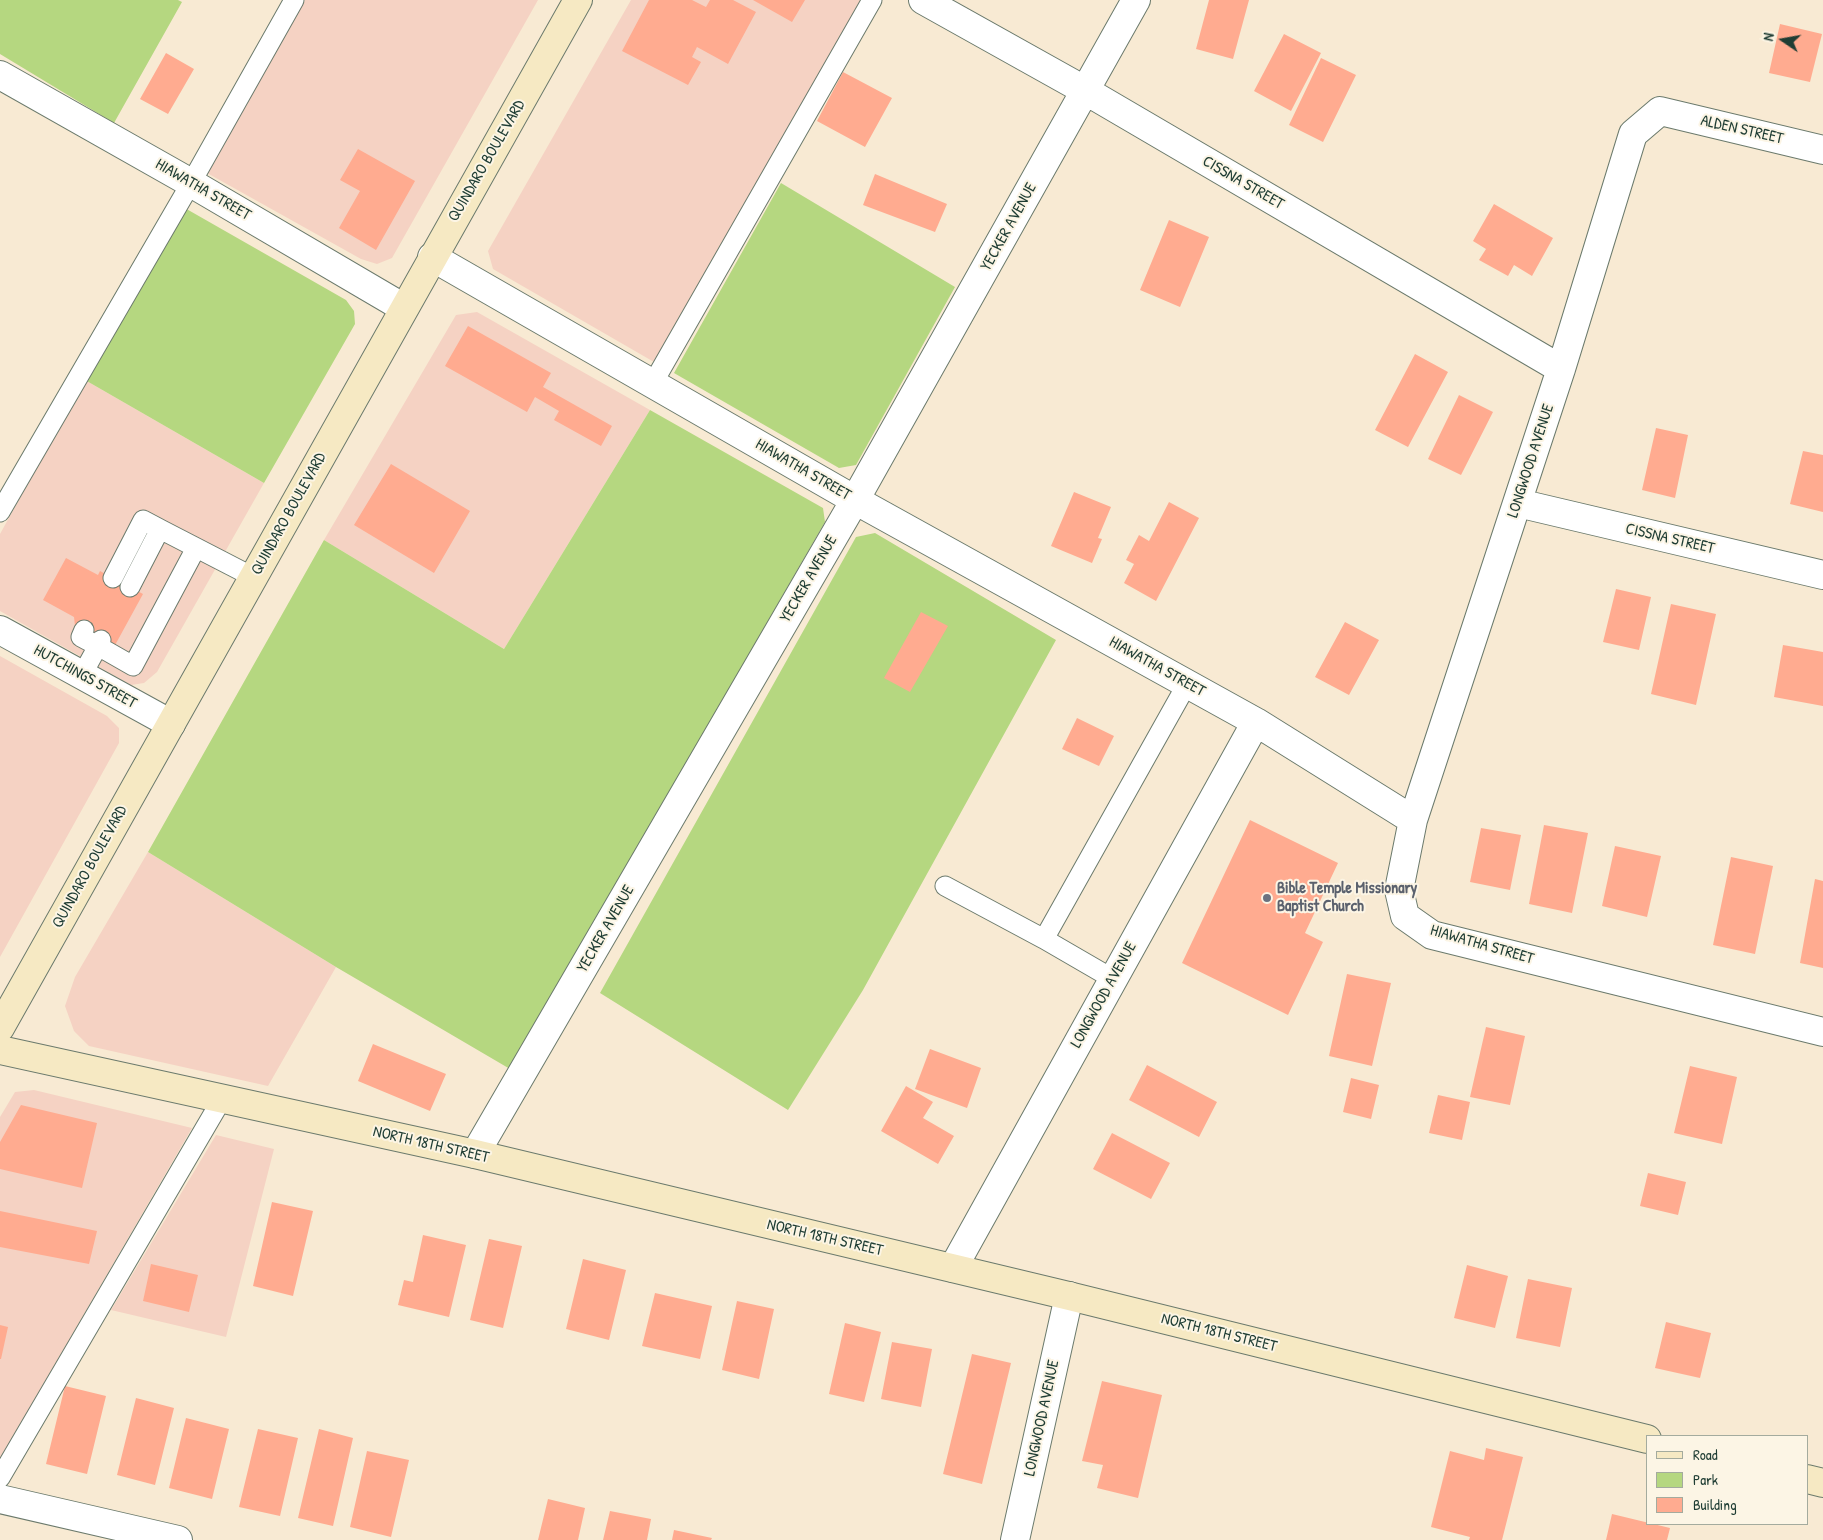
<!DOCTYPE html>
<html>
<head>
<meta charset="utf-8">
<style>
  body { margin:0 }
  #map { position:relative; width:1823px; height:1540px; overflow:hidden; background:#f8ead3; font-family:"Patrick Hand",sans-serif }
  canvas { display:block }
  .legend { position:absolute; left:1646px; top:1435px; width:162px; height:90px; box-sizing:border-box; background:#fcf5e5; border:1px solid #a4ab9e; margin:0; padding:6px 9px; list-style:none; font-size:15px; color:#1f3d34 }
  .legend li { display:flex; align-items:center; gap:10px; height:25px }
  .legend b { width:25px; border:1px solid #a4ab9e }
  .north { position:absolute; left:1758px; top:15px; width:50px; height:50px; -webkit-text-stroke:4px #fcf5e5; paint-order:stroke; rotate:282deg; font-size:14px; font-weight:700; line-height:20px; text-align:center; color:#1f3d34 }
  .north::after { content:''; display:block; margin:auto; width:18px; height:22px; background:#1f3d34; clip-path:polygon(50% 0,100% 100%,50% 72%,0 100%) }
</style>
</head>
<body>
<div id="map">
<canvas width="1823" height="1540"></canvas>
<ul class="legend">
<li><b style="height:6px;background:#f6e9c3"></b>Road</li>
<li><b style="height:14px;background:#b5d780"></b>Park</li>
<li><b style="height:14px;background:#ffab90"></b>Building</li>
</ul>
<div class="north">N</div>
</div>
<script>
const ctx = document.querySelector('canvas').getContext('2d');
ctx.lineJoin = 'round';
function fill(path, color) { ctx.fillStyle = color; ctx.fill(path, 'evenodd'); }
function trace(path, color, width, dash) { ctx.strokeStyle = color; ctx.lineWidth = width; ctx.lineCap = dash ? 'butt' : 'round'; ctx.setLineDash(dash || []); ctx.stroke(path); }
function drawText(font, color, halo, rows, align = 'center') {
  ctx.font = font + ' "Patrick Hand",sans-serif'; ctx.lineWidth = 4; ctx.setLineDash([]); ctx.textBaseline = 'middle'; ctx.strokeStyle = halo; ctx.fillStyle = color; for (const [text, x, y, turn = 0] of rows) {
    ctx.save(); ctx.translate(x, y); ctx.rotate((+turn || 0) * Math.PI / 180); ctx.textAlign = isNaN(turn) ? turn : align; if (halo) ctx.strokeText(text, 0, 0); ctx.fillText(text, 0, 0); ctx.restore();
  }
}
fill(new Path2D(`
  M 305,0 L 538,0 L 392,258 L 377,264 L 361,259 L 207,173 Z
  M 631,0 L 862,0 L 654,362 L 493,269 L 488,251 Z
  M 477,312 L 650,410 L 504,649 L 324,540 L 456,315 Z
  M 85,380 L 264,483 L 157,672 L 144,683 L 131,685 L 0,611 L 0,534 Z
  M 0,656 L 107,716 L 119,728 L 119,743 L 0,957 Z
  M 148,852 L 336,967 L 268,1086 L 89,1046 L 74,1031 L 65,1006 L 75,977 Z
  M 34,1090 L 192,1128 L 0,1459 L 0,1117 L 15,1092 Z
  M 216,1135 L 274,1149 L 226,1337 L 111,1310 Z`), '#f5d2c3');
fill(new Path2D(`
  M 0,0 L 178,0 L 182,2 L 114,123 L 0,54 Z
  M 781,183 L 955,287 L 856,465 L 839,468 L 674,373 Z
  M 183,207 L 346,300 L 354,311 L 355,324 L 264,483 L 85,380 Z
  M 650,410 L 823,508 L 825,522 L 510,1069 L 336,967 L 148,852 L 324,540 L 504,649 Z
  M 875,533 L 1056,640 L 863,990 L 788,1110 L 600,993 L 856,537 Z`), '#b5d780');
fill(new Path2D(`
  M 649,0 L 692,0 L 706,7 L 710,0 L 733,0 L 756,12 L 728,64 L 697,47 L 692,57 L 701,62 L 688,85 L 622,51 Z
  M 753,0 L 805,0 L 792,22 Z
  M 1209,0 L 1249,0 L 1233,59 L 1196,49 Z
  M 1780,24 L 1822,34 L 1810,82 L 1769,73 Z
  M 1284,34 L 1321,53 L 1291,111 L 1254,91 Z
  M 166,53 L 194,69 L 168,114 L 140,99 Z
  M 1321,58 L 1356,75 L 1323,142 L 1289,125 Z
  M 843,72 L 892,98 L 865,147 L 817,121 Z
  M 358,149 L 415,181 L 376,250 L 339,228 L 360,191 L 340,180 Z
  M 875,174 L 947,204 L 935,232 L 863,205 Z
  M 1494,204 L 1553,238 L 1532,276 L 1514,265 L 1508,276 L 1479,260 L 1486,249 L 1473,241 Z
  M 1169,220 L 1209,237 L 1180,307 L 1140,290 Z
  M 468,326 L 551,373 L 543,387 L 612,426 L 601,446 L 554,420 L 559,411 L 535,397 L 527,412 L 445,366 Z
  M 1415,354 L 1448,372 L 1408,447 L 1375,430 Z
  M 1459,395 L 1493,412 L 1461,475 L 1428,459 Z
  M 1656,428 L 1688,435 L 1675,498 L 1642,490 Z
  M 1803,451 L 1823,455 L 1823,512 L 1790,504 Z
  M 391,464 L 470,511 L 434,573 L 354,525 Z
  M 1074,492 L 1111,507 L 1098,538 L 1102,539 L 1092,563 L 1051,546 Z
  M 1169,502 L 1199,518 L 1156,601 L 1124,583 L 1134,564 L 1126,560 L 1139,535 L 1149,541 Z
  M 66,558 L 98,575 L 100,571 L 143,594 L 114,647 L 75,626 L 74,617 L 43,600 Z
  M 1616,589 L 1651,597 L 1639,650 L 1603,642 Z
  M 1671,604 L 1716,614 L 1696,705 L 1651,694 Z
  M 921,612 L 948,626 L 910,692 L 884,678 Z
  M 1345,622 L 1379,640 L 1349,695 L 1315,677 Z
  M 1783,645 L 1823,652 L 1823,706 L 1774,697 Z
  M 1077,718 L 1114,736 L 1099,766 L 1062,749 Z
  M 1250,820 L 1338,863 L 1305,933 L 1323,942 L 1288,1015 L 1182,963 Z
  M 1544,825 L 1588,833 L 1572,913 L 1529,904 Z
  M 1481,828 L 1521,835 L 1510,890 L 1470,882 Z
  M 1615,846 L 1661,856 L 1647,917 L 1602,906 Z
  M 1731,857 L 1773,866 L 1755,954 L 1713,945 Z
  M 1815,879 L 1823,881 L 1823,968 L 1800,963 Z
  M 1347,974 L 1391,983 L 1372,1066 L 1329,1056 Z
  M 1486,1027 L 1525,1036 L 1510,1105 L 1470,1097 Z
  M 373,1044 L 446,1074 L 430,1111 L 358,1081 Z
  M 930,1049 L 981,1068 L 967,1108 L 915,1089 Z
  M 1147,1065 L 1217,1102 L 1199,1137 L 1129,1100 Z
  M 1690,1066 L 1737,1077 L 1722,1144 L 1674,1133 Z
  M 1351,1078 L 1379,1085 L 1371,1119 L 1343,1112 Z
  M 906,1086 L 933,1102 L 923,1118 L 954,1136 L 938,1164 L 881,1131 Z
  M 1438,1095 L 1470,1102 L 1462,1140 L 1429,1133 Z
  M 21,1105 L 97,1123 L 82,1188 L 0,1169 L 0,1142 Z
  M 1112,1133 L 1170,1163 L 1151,1199 L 1093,1169 Z
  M 1648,1173 L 1686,1182 L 1678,1215 L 1640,1206 Z
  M 272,1202 L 313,1211 L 293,1296 L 253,1286 Z
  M 0,1211 L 97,1231 L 89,1264 L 0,1247 Z
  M 423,1235 L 466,1245 L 449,1317 L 398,1305 L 404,1280 L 413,1282 Z
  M 489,1239 L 522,1246 L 503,1328 L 470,1320 Z
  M 583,1259 L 626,1270 L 609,1340 L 566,1329 Z
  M 151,1264 L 198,1275 L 189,1312 L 143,1301 Z
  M 1467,1265 L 1508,1276 L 1495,1328 L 1454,1318 Z
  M 1528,1279 L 1572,1288 L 1560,1347 L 1516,1338 Z
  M 655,1293 L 712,1306 L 700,1359 L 642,1346 Z
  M 737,1301 L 774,1309 L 759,1379 L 722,1370 Z
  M 1666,1322 L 1711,1333 L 1700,1378 L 1655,1368 Z
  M 845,1323 L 881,1332 L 864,1402 L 829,1394 Z
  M 0,1325 L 8,1327 L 1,1359 L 0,1359 Z
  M 892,1342 L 932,1349 L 921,1407 L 881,1399 Z
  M 972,1354 L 1011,1363 L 982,1484 L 943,1474 Z
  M 1102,1381 L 1162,1395 L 1138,1498 L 1097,1488 L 1103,1465 L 1082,1461 Z
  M 65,1386 L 106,1396 L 87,1474 L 46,1464 Z
  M 136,1398 L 174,1408 L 155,1485 L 117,1475 Z
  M 186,1418 L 229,1429 L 212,1499 L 169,1488 Z
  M 258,1429 L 298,1438 L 280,1516 L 239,1507 Z
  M 319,1429 L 353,1438 L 333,1526 L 298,1518 Z
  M 1486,1448 L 1523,1457 L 1502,1540 L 1469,1540 L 1470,1537 L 1431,1527 L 1450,1451 L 1484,1460 Z
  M 367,1451 L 409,1460 L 391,1537 L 350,1527 Z
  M 548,1499 L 585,1508 L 578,1540 L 538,1540 Z
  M 610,1511 L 651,1519 L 647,1540 L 603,1540 Z
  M 1612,1514 L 1670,1528 L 1667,1540 L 1606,1540 Z
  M 674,1530 L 712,1538 L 711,1540 L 672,1540 Z`), '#ffab90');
const lane = new Path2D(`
  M 653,383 L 872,0
  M 0,512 L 191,183 L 294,0
  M 113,578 L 143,520 L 160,529
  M 130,587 L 160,529 L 253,577
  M 101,640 L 98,646 L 133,666 L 196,548
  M 82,675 L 98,646 L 81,637 L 84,630
  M 945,886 L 1044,939
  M 1113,979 L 1044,939 L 1187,684
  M 0,1478 L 222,1099`);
const street = new Path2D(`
  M 923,0 L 1086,91 L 1561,369
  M 0,75 L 191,183 L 404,308
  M 1823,150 L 1660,111 L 1633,134 L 1561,369 L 1413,820 L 1399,890 L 1405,916 L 1432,935 L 1823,1032
  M 432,257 L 855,500 L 1256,722 L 1413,820
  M 1518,503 L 1823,575
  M 0,630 L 171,724
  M 475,1154 L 855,500 L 1136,0
  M 953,1268 L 1256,722
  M 0,1499 L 178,1540
  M 1015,1540 L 1069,1296`);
const secondary = new Path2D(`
  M 0,1028 L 578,0
  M 0,1050 L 475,1154 L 1069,1296 L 1647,1439
  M 1807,1479 L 1823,1483`);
trace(lane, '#6b7a6c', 21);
trace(street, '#6b7a6c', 30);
trace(secondary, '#6b7a6c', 30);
trace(lane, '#fff', 19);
trace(street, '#fff', 28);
trace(secondary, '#f6e9c3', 28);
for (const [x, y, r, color] of [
  [1267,898,5,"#6b7280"]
]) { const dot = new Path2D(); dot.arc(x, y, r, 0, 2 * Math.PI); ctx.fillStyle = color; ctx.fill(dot); trace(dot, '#fcf5e5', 2); }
drawText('16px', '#1f3d34', '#fcf5e5', [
  ["ALDEN STREET",1742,130,13],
  ["QUINDARO BOULEVARD",487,161,-60],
  ["CISSNA STREET",1243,183,30],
  ["HIAWATHA STREET",203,190,30],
  ["YECKER AVENUE",1009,227,-61],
  ["LONGWOOD AVENUE",1531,461,-72],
  ["HIAWATHA STREET",803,470,30],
  ["QUINDARO BOULEVARD",289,514,-61],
  ["CISSNA STREET",1670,539,13],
  ["YECKER AVENUE",809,579,-60],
  ["HIAWATHA STREET",1157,667,29],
  ["HUTCHINGS STREET",85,677,29],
  ["QUINDARO BOULEVARD",90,867,-61],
  ["YECKER AVENUE",606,929,-60],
  ["HIAWATHA STREET",1482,945,16],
  ["LONGWOOD AVENUE",1104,995,-61],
  ["NORTH 18TH STREET",431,1145,13],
  ["NORTH 18TH STREET",825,1238,13],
  ["NORTH 18TH STREET",1219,1333,14],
  ["LONGWOOD AVENUE",1042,1418,-78]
]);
drawText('bold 16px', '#5b616d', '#fcf5e5', [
  ["Bible Temple Missionary",1277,889],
  ["Baptist Church",1277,907]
], 'left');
</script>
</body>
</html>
